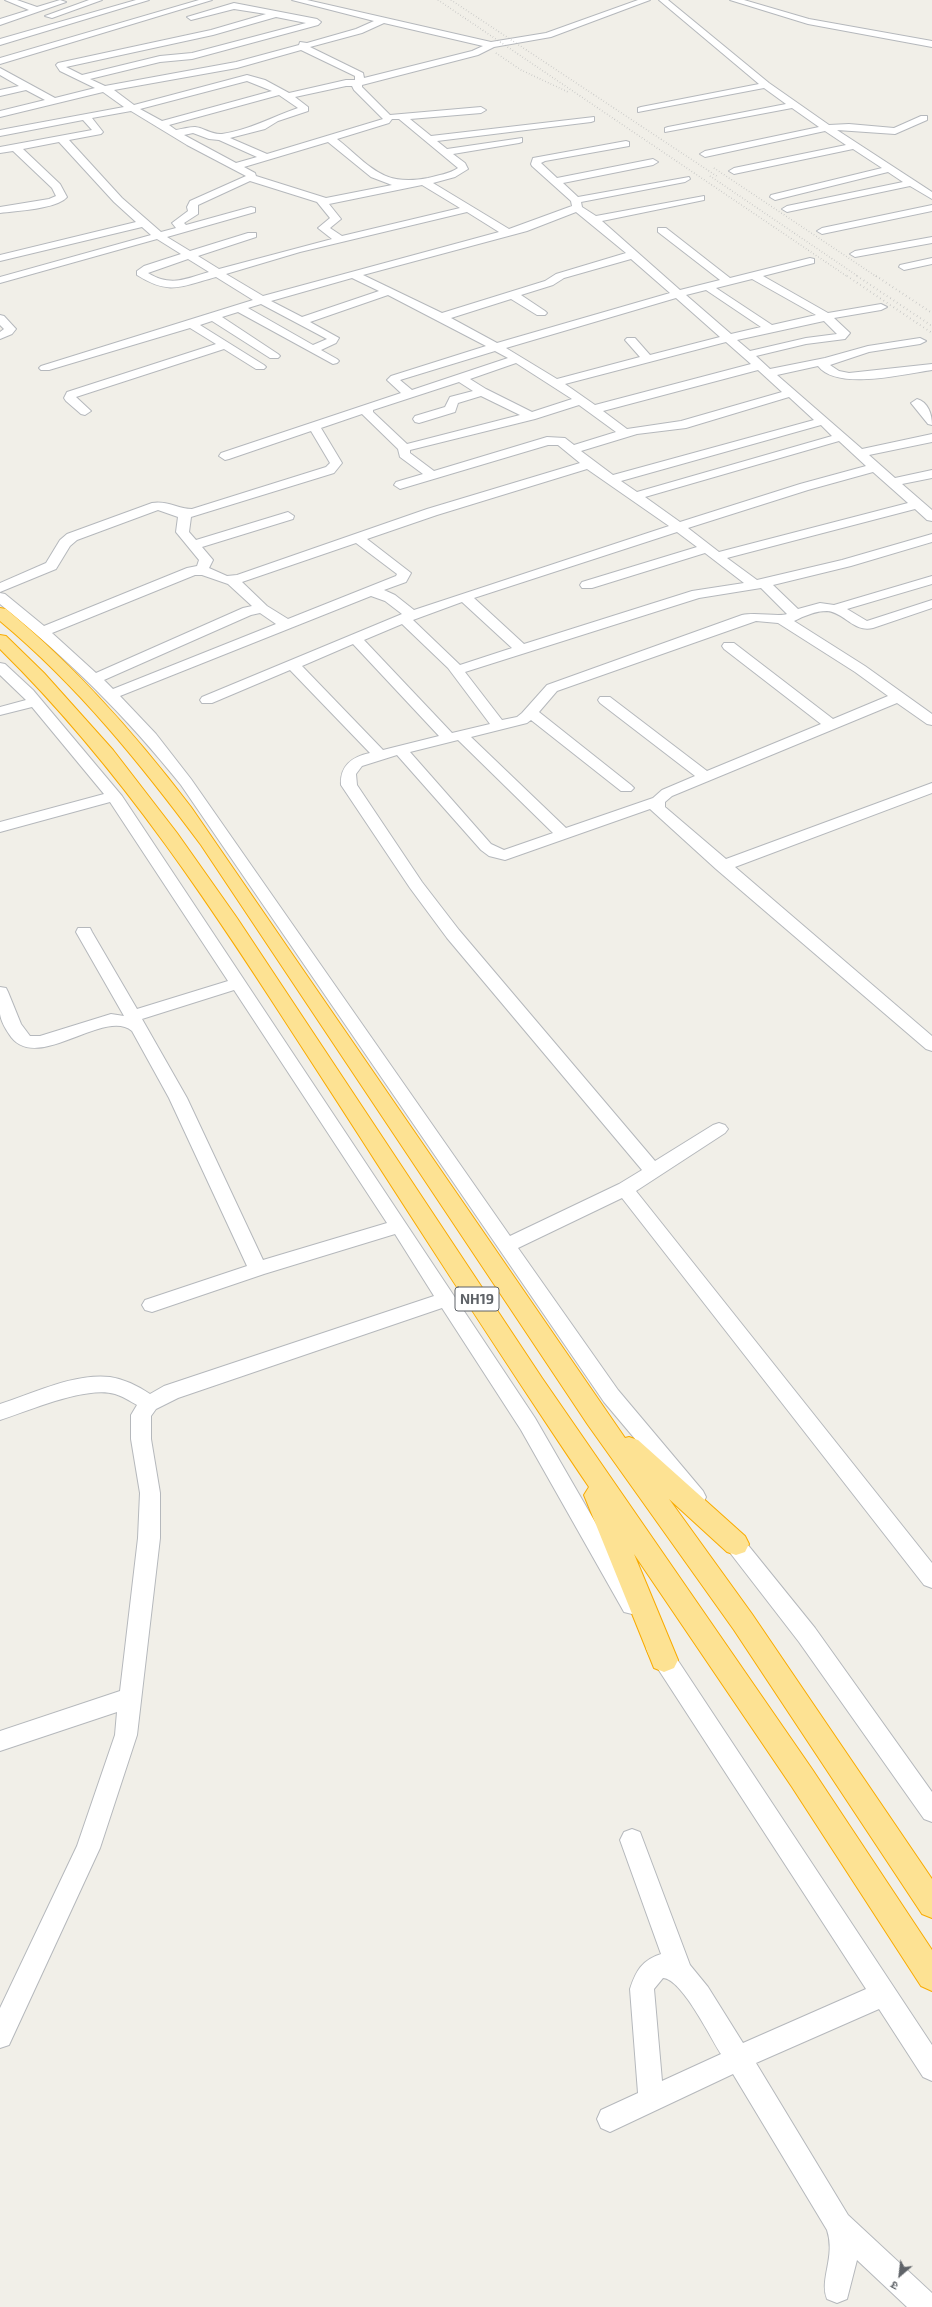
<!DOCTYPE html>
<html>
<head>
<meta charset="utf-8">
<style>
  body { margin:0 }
  #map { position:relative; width:932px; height:2307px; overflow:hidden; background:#f1efe8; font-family:"Exo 2","Noto Sans Devanagari",sans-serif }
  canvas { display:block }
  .north { position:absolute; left:880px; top:2255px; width:40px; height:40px; -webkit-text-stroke:3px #fff; paint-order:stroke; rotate:208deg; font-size:11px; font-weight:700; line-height:16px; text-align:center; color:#5f6368 }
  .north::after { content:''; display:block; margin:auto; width:14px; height:18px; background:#5f6368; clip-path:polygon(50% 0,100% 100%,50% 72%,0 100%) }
</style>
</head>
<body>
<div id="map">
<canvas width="932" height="2307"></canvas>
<div class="north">उ</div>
</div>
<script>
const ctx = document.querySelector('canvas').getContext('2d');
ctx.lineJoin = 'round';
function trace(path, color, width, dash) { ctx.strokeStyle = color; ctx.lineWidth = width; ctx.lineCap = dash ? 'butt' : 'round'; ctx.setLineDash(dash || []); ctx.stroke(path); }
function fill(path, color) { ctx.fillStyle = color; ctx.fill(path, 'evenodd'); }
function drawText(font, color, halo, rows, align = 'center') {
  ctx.font = font + ' "Exo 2",sans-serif'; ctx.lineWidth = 4; ctx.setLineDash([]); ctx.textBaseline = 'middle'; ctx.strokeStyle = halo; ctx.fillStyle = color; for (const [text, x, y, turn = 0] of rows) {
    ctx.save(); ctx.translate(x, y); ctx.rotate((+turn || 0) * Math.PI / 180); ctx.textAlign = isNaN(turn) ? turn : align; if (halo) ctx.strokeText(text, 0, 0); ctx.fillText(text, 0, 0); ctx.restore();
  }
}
const minor = new Path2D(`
  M 5,0 L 17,0 L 37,7 L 60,0 L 66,2 L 0,25 L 0,19 L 29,10 Z
  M 89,0 L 102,0 L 52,18 L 45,16 Z
  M 136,0 L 149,0 L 0,45 L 0,39 Z
  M 199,0 L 212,0 L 0,64 L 0,58 Z
  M 292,0 L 307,0 L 491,42 L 546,33 L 638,0 L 650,0 L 551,37 L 494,47 L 478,55 L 362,85 L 362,87 L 390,115 L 481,107 L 486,110 L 481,113 L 410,119 L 431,136 L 594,117 L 594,121 L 591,122 L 437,141 L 447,149 L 522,138 L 522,142 L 519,143 L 453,154 L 465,163 L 468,169 L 455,177 L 433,183 L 509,229 L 572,206 L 571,201 L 532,166 L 531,164 L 533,158 L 626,141 L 629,142 L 629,146 L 545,161 L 541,163 L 557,178 L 653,159 L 658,162 L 653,165 L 563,183 L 578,197 L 689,177 L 690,179 L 685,182 L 581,202 L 582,207 L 596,216 L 704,196 L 704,200 L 602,221 L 680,290 L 720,280 L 658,232 L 658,228 L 666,228 L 730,278 L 810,258 L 814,259 L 814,263 L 763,276 L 828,313 L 881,304 L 887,307 L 881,310 L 834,318 L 850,333 L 845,339 L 806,344 L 756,356 L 770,369 L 825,358 L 868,346 L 920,338 L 926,341 L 920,344 L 869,352 L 830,365 L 839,371 L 849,373 L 932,364 L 932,370 C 904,374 837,391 818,366 L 777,375 L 862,449 L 932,434 L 932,442 L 869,455 L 895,478 L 932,470 L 932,478 L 902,484 L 932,510 L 932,521 L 927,520 L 915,509 L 727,558 L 757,580 L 842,560 L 932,534 L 932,542 L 851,566 L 773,585 L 798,609 L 820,603 L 834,605 L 932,576 L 932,584 L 847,609 L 867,621 L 932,600 L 932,608 L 873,628 C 854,633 844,612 827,611 C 815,611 804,616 794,621 L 865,666 L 932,714 L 932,725 L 927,724 L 897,703 L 672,796 L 665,802 L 665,807 L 726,859 L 932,783 L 932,793 L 735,867 L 932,1036 L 932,1051 L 926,1049 L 716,869 L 650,809 L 505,860 L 489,856 L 481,850 L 397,755 L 362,766 L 356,774 L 357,785 L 422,882 L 459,930 L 655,1161 L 713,1125 L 719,1123 L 725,1125 L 728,1129 L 725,1133 L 636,1191 L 932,1563 L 932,1588 L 924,1585 L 622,1198 L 518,1248 L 618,1390 L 703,1491 L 706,1497 L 703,1503 L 696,1505 L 689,1503 L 604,1402 L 181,785 C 125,715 69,660 0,604 L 0,593 L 5,594 L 44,626 L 187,568 L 197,566 L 199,560 L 176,532 L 178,517 L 158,510 L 77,540 L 70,546 L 56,569 L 0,592 L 0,583 L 46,563 L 60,540 L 67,534 L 152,503 C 167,500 178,509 192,509 L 326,467 L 330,463 L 311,431 L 229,459 L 225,460 L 219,456 L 221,453 L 401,393 L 387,380 L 391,376 L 486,346 L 388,295 L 310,322 L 339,338 L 336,343 L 321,350 L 337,359 L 339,361 L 337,363 L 333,364 L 238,312 L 222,317 L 278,354 L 280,356 L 278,358 L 270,358 L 212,321 L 200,325 L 264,365 L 266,367 L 264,369 L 256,369 L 224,349 L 76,397 L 91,411 L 85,415 L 81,414 L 66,401 L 64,398 L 67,392 L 216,344 L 190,328 L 49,370 L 41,370 L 39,368 L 41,366 L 253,300 L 216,277 C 182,286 170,296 137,275 L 137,271 L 144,266 L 181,254 L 157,239 L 0,283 L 0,277 L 151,235 L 142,227 L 0,261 L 0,255 L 136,222 L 114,202 L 59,142 L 23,149 L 60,184 L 67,197 C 57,209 16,211 0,213 L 0,207 L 49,199 L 56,196 L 52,188 L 13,151 L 0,153 L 0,147 L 92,130 L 83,120 L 0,136 L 0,130 L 124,107 L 103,92 L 0,117 L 0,111 L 45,100 L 26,90 L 0,96 L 0,90 L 19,86 L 0,75 L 0,68 L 55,98 L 95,88 L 60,71 L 56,65 L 58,63 L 211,30 L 266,14 L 234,9 L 191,20 L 187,17 L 234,3 L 317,19 L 321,22 L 318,25 L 192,59 L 160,62 L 90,79 L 105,86 L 236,62 L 299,45 L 300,42 L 307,43 L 356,29 L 374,21 ZM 276,17 L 306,23 L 192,53 L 160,56 L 82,75 L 66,67 L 213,35 ZM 384,23 L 483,46 L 472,51 L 364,78 L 363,73 L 310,47 L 362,33 ZM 301,50 L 355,76 L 355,80 L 346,80 L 289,93 L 265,80 L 247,75 L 134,105 L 114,90 L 237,68 ZM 247,81 L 272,91 L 162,121 L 140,109 ZM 346,86 L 352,86 L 354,90 L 383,119 L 267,154 L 230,138 L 265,129 L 278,121 L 308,111 L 308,107 L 295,97 ZM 279,95 L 298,108 C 272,117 249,130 222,134 C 211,135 205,128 195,127 C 189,127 182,129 176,130 L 169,125 ZM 131,111 L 187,145 L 246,176 L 190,201 L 187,207 L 188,211 L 172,223 L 176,228 L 161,232 L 122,198 L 69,140 L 101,134 L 103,132 L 92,118 ZM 392,119 L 399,119 L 458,168 C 449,174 439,175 428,178 C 381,187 370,165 337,139 L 389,123 ZM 193,133 L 209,139 L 219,140 L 257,157 L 236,163 L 184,135 ZM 328,142 L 371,177 L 392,185 L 326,198 L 256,176 L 255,173 L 244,167 ZM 250,181 L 317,202 L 330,218 L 318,228 L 332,239 L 219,269 L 198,256 L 256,237 L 256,233 L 248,233 L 190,251 L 167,237 L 255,212 L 255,208 L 251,207 L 186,225 L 184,223 L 198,214 L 198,205 ZM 422,185 L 460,208 L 342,236 L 330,228 L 341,219 L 329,204 ZM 467,212 L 499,232 L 263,296 L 226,274 L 300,252 ZM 576,212 L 626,253 L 556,274 L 545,281 L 442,313 L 363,275 L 527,231 ZM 188,259 L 209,272 C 185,279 171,287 148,273 ZM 631,259 L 670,293 L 497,343 L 451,318 L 511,299 L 537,315 L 545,315 L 547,313 L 545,311 L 521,295 L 553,285 L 564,278 ZM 352,278 L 379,291 L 302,317 L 271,301 ZM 752,279 L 816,315 L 772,325 L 716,288 ZM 706,290 L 761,327 L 731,334 L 686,295 ZM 676,298 L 720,337 L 650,355 L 635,338 L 627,338 L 625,340 L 640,357 L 557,379 L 506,348 ZM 261,304 L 327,339 L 313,345 L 248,308 ZM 824,321 L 837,334 L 806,338 L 750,351 L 737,340 ZM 726,342 L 751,364 L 595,405 L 565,384 ZM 495,351 L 508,358 L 412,390 L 400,380 ZM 516,363 L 572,399 L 532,412 L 486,389 L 470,379 ZM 758,370 L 782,392 L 681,421 L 627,429 L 603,411 ZM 459,382 L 473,391 L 450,397 L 445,407 L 415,416 L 413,419 L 415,422 L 419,423 L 455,412 L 458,403 L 481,396 L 520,415 L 407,444 L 373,412 L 373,410 ZM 789,397 L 814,420 L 613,475 L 581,451 L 637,434 L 686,428 ZM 579,405 L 616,432 L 574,445 L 565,438 L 547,437 L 434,471 L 410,453 L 410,450 L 535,419 ZM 362,414 L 398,449 L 400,457 L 423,474 L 396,482 L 394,485 L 400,489 L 548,445 L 558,445 L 580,463 L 427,509 L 237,575 L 227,576 L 209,568 L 213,560 L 202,547 L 293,519 L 294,516 L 288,512 L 196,540 L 189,532 L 191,517 L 334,473 L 342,463 L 321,428 ZM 821,425 L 832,436 L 637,492 L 621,481 ZM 839,441 L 866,466 L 800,484 L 680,522 L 645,497 ZM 587,469 L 669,526 L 414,610 L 395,595 L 384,590 L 406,582 L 411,573 L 367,539 L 437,515 ZM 873,472 L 908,503 L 719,552 L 688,528 L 808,490 ZM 677,532 L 697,547 L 582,582 L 580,585 L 582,588 L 592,588 L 705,553 L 744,583 L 692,591 L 524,644 L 474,598 ZM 356,543 L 397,574 L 396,576 L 288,619 L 267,606 L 242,582 ZM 195,575 L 202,575 L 228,584 L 252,606 L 243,608 L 96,673 L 52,633 ZM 761,588 L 787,614 C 779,617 756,612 742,615 L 547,685 L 522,713 L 517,717 L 502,720 L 465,672 L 699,598 ZM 371,596 L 385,601 L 402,614 L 202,697 L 200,700 L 202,703 L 212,703 L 290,670 L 370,753 C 351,757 340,766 341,785 L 410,888 L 447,938 L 642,1170 L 619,1184 L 510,1236 L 191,779 L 156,734 L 120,696 ZM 462,602 L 512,648 L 460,665 L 413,620 ZM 260,613 L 276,624 L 113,689 L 104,680 L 251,615 ZM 756,621 L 778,623 L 855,672 L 888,696 L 833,719 L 734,643 L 724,643 L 722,646 L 724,649 L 821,724 L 707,771 L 610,697 L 600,697 L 598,700 L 600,703 L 695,776 L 662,790 L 653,798 L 566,828 L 471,737 L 527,723 L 531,720 L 621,791 L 631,791 L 634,788 L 631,785 L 539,712 L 557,691 ZM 402,624 L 448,668 L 490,724 L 452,733 L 364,640 ZM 353,644 L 439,736 L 383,750 L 302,666 ZM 458,740 L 553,833 L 504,850 L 491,844 L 410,752 Z
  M 659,0 L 668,0 L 769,83 L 829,125 L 849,124 L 894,128 L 921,116 L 927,116 L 927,120 L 895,134 L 837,130 L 932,192 L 932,199 L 910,186 L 787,212 L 782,209 L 787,206 L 903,182 L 888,172 L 775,200 L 770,197 L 771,195 L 882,168 L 853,149 L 734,174 L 729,171 L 734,168 L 846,145 L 825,131 L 705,157 L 700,154 L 705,151 L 819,127 L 792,108 L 665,132 L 665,128 L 668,127 L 786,104 L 764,88 L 638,112 L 638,108 L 641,107 L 759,84 Z
  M 730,0 L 744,0 L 809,19 L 932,41 L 932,47 L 808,24 Z
  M 932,205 L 932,211 L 822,234 L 817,231 L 822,228 Z
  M 932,237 L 932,243 L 855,257 L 850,254 L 855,251 Z
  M 932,258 L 932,264 L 904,270 L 899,267 L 900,265 Z
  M 0,315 L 4,316 L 16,329 L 12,334 L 0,339 L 0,332 L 4,329 L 0,325 Z
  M 917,399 C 928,402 932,414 932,425 L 928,424 L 911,403 Z
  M 0,663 L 5,664 L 33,690 L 122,796 L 535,1418 L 643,1605 L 640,1612 L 632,1614 L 624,1612 L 521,1430 L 442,1308 L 178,1398 L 156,1409 L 151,1416 L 151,1439 L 160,1493 L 160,1538 L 137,1735 L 100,1848 L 9,2045 L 0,2048 L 0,2008 L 77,1846 L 115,1735 L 117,1712 L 0,1751 L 0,1731 L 120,1691 L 138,1538 L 140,1493 L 131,1439 L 131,1415 L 137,1405 C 130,1401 122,1396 115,1394 C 87,1385 28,1411 0,1420 L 0,1404 C 34,1393 74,1373 110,1377 C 124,1379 138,1386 150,1394 L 164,1386 L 434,1296 L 395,1234 L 264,1274 L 152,1312 L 145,1310 L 142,1305 L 145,1300 L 247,1266 L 169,1098 L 132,1031 C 104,1007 35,1076 9,1034 C 5,1028 1,1021 0,1014 C 0,1005 0,996 0,987 L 6,988 L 8,992 L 21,1024 L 30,1036 L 40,1036 L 111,1014 L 124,1016 L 76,932 L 78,928 L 90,928 L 92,932 L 137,1009 L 228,981 L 110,802 L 0,832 L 0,822 L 104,794 L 32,707 L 0,715 L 0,707 L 26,700 L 0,675 ZM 234,990 L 387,1223 L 263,1260 L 187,1098 L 142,1019 Z
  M 728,1526 L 735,1529 L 815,1628 L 932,1792 L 932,1822 L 924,1819 L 799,1642 L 721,1541 L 717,1535 L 721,1529 Z
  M 657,1638 L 665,1641 L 932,2045 L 932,2081 L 923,2077 L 879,2009 L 756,2063 L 848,2215 L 932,2293 L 932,2307 L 907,2307 L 857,2260 L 847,2299 L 837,2303 L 827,2299 C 819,2279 836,2257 827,2230 L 733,2074 L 610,2132 L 601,2128 L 597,2119 L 601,2110 L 638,2093 L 630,1989 C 636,1971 642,1960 661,1954 L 620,1840 L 624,1832 L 632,1829 L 640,1832 L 690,1965 L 708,1987 L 743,2043 L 866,1989 L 649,1655 L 646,1648 L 649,1641 ZM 663,1978 C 682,1979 710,2037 721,2054 L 662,2081 L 654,1989 Z`);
const highway = new Path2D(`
  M 0,608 L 6,609 C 77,668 136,735 191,807 L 625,1438 L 629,1437 L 638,1440 L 745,1536 L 749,1544 L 745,1552 L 736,1555 L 727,1552 L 669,1499 L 752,1614 L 932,1879 L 932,1918 L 922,1914 L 734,1630 L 588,1425 L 201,845 C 141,764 78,686 0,621 Z
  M 0,635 L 6,636 L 44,673 L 113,750 L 177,833 L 237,918 L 542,1378 L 812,1769 L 932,1950 L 932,1991 L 921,1986 L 792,1787 L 634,1554 L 678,1660 L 674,1668 L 664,1672 L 654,1668 L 584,1495 L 589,1487 C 493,1345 401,1200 307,1055 C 215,912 122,769 0,649 Z`);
trace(minor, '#b5b8bc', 2);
trace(highway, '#f9ab00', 2);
fill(minor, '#fff');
fill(highway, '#fde293');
trace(new Path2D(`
  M 438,0 L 848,277
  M 451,0 L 718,177
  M 496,53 L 521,70 L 568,92
  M 714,168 L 877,277
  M 710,176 L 859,277`), '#b6b7b8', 1.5, [0.5, 2.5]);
trace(new Path2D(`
  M 847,276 L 932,333
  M 857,276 L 932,326
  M 876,276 L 932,313`), '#b6b7b8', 2, [0.5, 3.5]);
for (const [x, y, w] of [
  [477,1299,44]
]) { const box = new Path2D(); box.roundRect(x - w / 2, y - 12, w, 24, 3); ctx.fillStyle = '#fff'; ctx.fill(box); trace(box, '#5f6368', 1); }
drawText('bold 14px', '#5f6368', null, [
  ["NH19",477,1299]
]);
</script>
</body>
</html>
